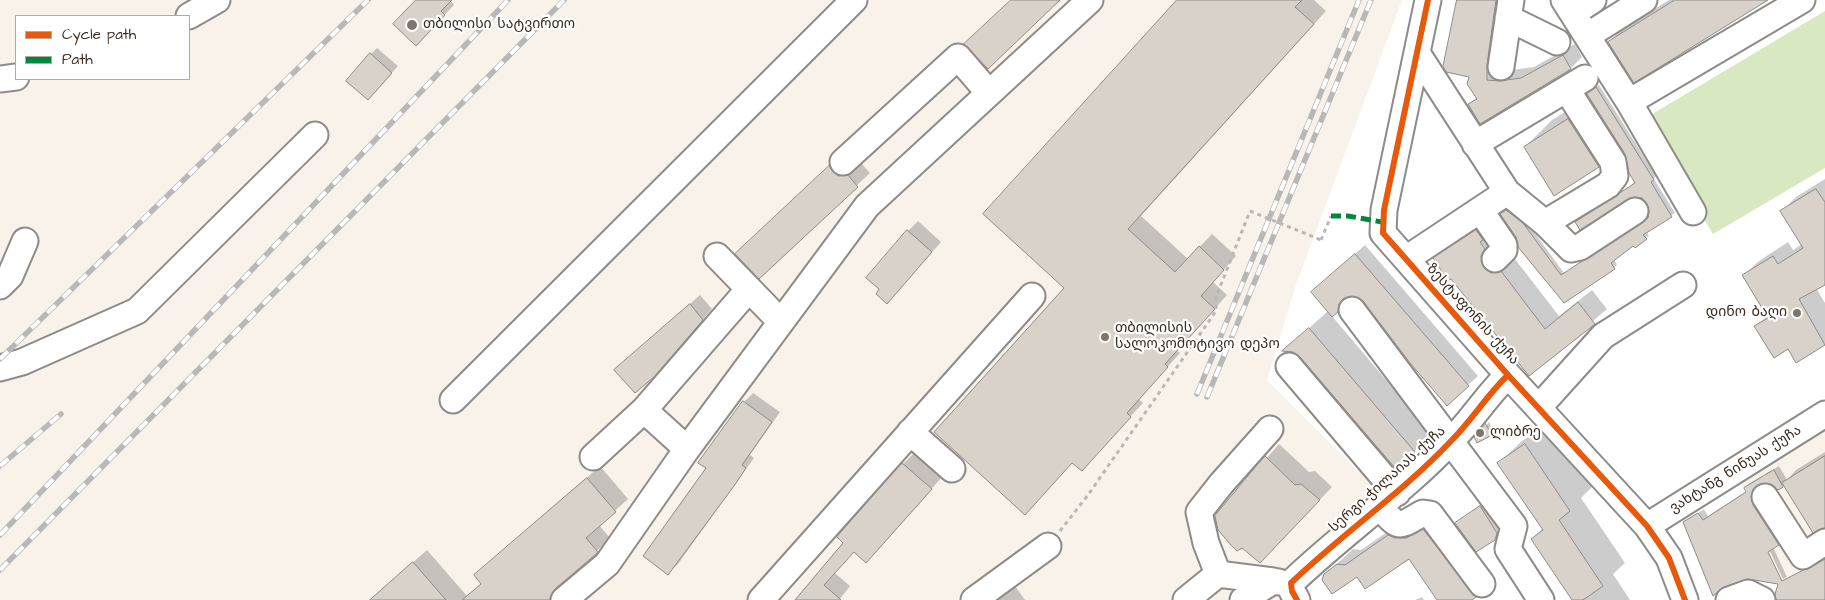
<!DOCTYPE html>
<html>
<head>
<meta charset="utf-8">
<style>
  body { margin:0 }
  #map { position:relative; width:1825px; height:600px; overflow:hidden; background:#fff; font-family:"Architects Daughter",sans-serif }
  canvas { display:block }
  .legend { position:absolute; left:15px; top:15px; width:175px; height:65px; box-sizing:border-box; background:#fff; border:1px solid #b1aaa5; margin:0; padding:6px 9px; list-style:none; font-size:15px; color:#3b2a1e }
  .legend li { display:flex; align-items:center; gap:10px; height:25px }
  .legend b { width:25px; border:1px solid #b1aaa5 }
</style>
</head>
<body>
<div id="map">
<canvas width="1825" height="600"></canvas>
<ul class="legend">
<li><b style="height:6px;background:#e8590c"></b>Cycle path</li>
<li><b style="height:6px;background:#00873e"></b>Path</li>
</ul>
</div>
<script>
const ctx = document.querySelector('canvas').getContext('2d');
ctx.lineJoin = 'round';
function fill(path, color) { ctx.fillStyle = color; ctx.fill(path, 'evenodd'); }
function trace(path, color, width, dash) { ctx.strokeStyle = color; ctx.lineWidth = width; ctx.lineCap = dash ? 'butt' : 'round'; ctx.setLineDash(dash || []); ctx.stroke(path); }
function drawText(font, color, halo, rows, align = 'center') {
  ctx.font = font + ' "Architects Daughter","Noto Sans Georgian",sans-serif'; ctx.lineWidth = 4.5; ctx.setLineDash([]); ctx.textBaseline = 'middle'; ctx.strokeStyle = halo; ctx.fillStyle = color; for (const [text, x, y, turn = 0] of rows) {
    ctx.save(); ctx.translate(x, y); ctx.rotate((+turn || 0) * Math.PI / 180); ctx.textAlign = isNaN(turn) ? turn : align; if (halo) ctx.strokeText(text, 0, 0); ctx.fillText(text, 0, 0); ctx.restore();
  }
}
fill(new Path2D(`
  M 0,0 L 1402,0 L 1296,285 L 1267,380 L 1379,492 L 1290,600 L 0,600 ZM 16,16 L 189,16 L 189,79 L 16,79 Z
  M 1825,423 L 1825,592 L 1784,585 L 1768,552 L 1779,544 L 1738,479 Z`), '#f8f2eb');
fill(new Path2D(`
  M 1825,11 L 1825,168 L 1713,234 L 1644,119 Z`), '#d8e8c0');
fill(new Path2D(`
  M 418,0 L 450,0 L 454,5 L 426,34 Z
  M 1179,0 L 1314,0 L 1326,11 L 1141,216 L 1188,259 L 1212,234 L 1236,256 L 1213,282 L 1227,295 L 1177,351 L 1180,353 L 1139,399 L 1143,403 L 1094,456 L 1066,288 Z
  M 1458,0 L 1506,0 L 1512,70 L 1534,67 L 1575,44 L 1582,57 L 1571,68 L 1469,104 L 1477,97 L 1471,76 Z
  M 1669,0 L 1765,0 L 1609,42 L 1622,29 Z
  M 377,48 L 398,66 L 374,92 L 371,54 Z
  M 1599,85 L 1656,176 L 1654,179 L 1675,213 L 1646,231 L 1649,236 L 1646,238 L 1614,259 L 1617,265 L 1614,268 L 1564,302 L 1517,236 L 1505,211 L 1510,208 L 1526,221 L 1564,273 L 1649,218 L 1651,210 L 1648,202 L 1642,197 L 1633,195 L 1577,222 L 1636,182 L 1626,154 L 1620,144 L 1598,166 L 1525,147 L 1552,120 L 1590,96 L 1591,91 Z
  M 843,154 L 851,163 L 861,163 L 870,173 L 759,277 L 750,241 Z
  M 1825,179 L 1825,283 L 1816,288 L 1825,303 L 1825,343 L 1797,361 L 1788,348 L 1756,326 L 1768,315 L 1744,275 L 1759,261 L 1788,242 L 1793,250 L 1802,244 L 1782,211 L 1796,197 Z
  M 1490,217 L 1506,260 L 1515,259 L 1559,316 L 1592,290 L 1607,309 L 1529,375 L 1435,259 L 1448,245 Z
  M 918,221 L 941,242 L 897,292 L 908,231 Z
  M 1365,245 L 1478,376 L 1447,404 L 1359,296 L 1348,295 L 1347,300 L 1331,315 L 1432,434 L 1414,452 L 1301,356 L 1294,351 L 1285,350 L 1328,311 L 1322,283 Z
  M 700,295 L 712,309 L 663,365 L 616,370 Z
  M 753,393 L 780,412 L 750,455 L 754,458 L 678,564 L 668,573 L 708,467 L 744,402 Z
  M 1489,422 L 1494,432 L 1491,434 L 1476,437 Z
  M 1548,423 L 1592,487 L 1581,498 L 1625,563 L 1613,574 L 1630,600 L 1574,600 L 1532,539 L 1543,528 L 1499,463 L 1522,441 Z
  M 1279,444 L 1309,472 L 1315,471 L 1332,487 L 1273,549 L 1216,516 Z
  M 915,452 L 942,477 L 878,550 L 854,551 L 835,573 L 850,586 L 839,600 L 797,600 L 845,542 L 903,464 Z
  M 1825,452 L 1825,527 L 1784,484 L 1778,488 L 1772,483 L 1757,485 L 1755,493 L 1783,539 L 1773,547 L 1787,577 L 1781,580 L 1781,583 L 1807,568 L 1807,565 L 1817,564 L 1825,558 L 1825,600 L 1781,600 L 1779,583 L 1745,576 L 1722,588 L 1716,599 L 1685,522 L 1704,509 L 1708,516 L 1747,491 L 1745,488 L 1750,483 L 1779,466 L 1787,480 L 1796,470 ZM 1767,545 L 1783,579 L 1780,579 L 1765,546 Z
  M 600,466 L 628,499 L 599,525 L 610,538 L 609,540 L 566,578 L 563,584 L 547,600 L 370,600 L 427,550 L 467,596 L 482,583 L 489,563 Z
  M 1487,500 L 1503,525 L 1502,532 L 1495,539 L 1456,523 Z
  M 1442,512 L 1493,578 L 1469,600 L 1439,600 L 1407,554 L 1357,575 L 1325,575 L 1353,549 L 1361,550 L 1393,528 L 1398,537 L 1414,521 Z
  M 1015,586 L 1025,600 L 997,600 Z
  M 1422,597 L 1424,600 L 1415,600 Z`), '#0003');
const building = new Path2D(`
  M 416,0 L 452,0 L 441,11 L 445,15 L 416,46 L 393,24 Z
  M 1011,0 L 1060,0 L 988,69 L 964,44 Z
  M 1177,0 L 1302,0 L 1295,7 L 1314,24 L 1128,229 L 1175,272 L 1199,246 L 1224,270 L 1201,296 L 1215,309 L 1165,364 L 1168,367 L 1127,413 L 1131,417 L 1082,471 L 1072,463 L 1025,515 L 934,432 L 1064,288 L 983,214 Z
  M 1457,0 L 1496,0 L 1487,65 L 1487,80 L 1499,81 L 1521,78 L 1563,55 L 1571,69 L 1480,124 L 1468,104 L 1477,99 L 1467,84 L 1469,77 L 1446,72 L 1443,67 Z
  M 1675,0 L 1768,0 L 1634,83 L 1608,42 Z
  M 370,53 L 392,73 L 368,100 L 346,81 Z
  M 1596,87 L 1654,180 L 1651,182 L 1672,217 L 1643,235 L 1647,239 L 1635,248 L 1633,246 L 1611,263 L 1615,269 L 1564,303 L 1518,247 L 1516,237 L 1500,214 L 1506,210 L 1523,223 L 1561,275 L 1648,218 L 1649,211 L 1647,204 L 1642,198 L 1634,197 L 1580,230 L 1575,222 L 1635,183 L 1629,173 L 1625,154 L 1587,94 Z
  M 1568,119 L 1599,167 L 1554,196 L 1524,147 Z
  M 829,166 L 838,176 L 848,175 L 858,187 L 759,279 L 735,254 Z
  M 1816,189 L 1825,202 L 1825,285 L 1799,299 L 1825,345 L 1796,363 L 1788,349 L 1774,358 L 1754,326 L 1768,318 L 1742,275 L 1773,256 L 1778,264 L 1803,248 L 1780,211 Z
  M 907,230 L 932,252 L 887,304 L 876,294 L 879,289 L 866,278 Z
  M 1476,230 L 1483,240 L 1480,242 L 1485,249 L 1481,256 L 1485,269 L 1492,273 L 1501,271 L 1545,329 L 1578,302 L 1595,324 L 1529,376 L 1451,279 L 1448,281 L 1433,258 Z
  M 1355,254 L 1469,386 L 1447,406 L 1410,363 L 1363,301 L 1357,297 L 1344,298 L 1339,304 L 1338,312 L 1332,317 L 1311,292 Z
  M 690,304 L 703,320 L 654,377 L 635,393 L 614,370 Z
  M 1309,328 L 1415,452 L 1396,469 L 1300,357 L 1293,352 L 1282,351 Z
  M 743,401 L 772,422 L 742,465 L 746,468 L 734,486 L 668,575 L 643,556 L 706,468 L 698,463 Z
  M 1485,423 L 1492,435 L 1477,443 L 1474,437 Z
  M 1525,444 L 1570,511 L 1559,520 L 1603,586 L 1583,600 L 1572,600 L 1531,539 L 1543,530 L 1497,463 Z
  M 1265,456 L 1295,485 L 1301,484 L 1320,500 L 1260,563 L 1242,548 L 1237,551 L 1231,545 L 1218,530 L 1215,516 Z
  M 1825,456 L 1825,528 L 1813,533 L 1782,483 Z
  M 902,463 L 932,489 L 866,563 L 854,552 L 824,585 L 841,600 L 795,600 L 843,543 L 837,537 Z
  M 1774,470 L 1783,487 L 1778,490 L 1771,484 L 1758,485 L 1752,490 L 1751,497 L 1753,505 L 1779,545 L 1768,552 L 1782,581 L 1825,559 L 1825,600 L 1776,600 L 1775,594 L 1778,584 L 1748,579 L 1724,587 L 1713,596 L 1683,522 L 1698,513 L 1703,520 L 1746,492 L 1744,488 Z
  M 587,478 L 616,512 L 586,538 L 598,552 L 596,554 L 555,589 L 549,600 L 462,600 L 481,584 L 474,575 Z
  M 1480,506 L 1497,533 L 1495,540 L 1476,552 L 1455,523 Z
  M 1423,529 L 1476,597 L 1472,600 L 1437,600 L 1409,559 L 1365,589 L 1357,577 L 1332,594 L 1322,580 L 1324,574 L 1337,564 L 1345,565 L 1388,535 L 1395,538 L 1406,538 Z
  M 413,562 L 446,600 L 370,600 Z`);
fill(building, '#d9d2ca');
trace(building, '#8e8b88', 1);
trace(new Path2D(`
  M 1755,482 L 1765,497`), '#d8d4d2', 25, [25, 12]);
const minor = new Path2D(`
  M 1428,0 L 1384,210 L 1383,233 L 1508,375 L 1647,526 L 1669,558 L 1685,600
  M 1564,0 L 1629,102 L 1693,212
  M 1573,13 L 1593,0
  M 189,16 L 217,0
  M 1508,18 L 1557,42
  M 1587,36 L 1644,0
  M 1501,67 L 1511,0
  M 0,79 L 16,77
  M 1629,102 L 1802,0
  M 1475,144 L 1585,78
  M 843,162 L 958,57 L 989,93
  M 1507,192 L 1545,223 L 1571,249 L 1580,247 L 1635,211
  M 1480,210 L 1504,245 L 1504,250 L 1495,259
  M 1545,223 L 1608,185 L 1615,176 L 1613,162 L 1567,90
  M 717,256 L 781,322
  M 1406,259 L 1507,192 L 1417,53
  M 0,286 L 10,276 L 25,241
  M 1352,310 L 1514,526 L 1508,549 L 1541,600
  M 1289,366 L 1397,493
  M 0,368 L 22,362 L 137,311 L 315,135
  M 453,400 L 854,0
  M 1539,407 L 1603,336 L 1683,285
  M 644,410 L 687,449
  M 910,432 L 952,469
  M 593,457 L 644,410 L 749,289
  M 1765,497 L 1803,556 L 1825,542
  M 1380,507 C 1400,530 1398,527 1423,513 L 1430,514 L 1482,584
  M 1647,526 L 1825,414
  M 1218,574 L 1206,543 L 1199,512 L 1221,484 L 1270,429
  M 564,600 L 607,564 L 687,449 L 867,206 L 1090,0
  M 761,600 L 1032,296
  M 974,600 L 1048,546
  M 1186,600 L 1218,574 L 1273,581
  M 1243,600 L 1273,581 L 1279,582
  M 1297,600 L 1292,591 L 1291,583 C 1343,533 1402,493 1451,441 C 1472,420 1487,395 1508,375
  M 1729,600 L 1748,593 L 1762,600`);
trace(minor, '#8e8b88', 29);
trace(new Path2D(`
  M 1321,240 L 1331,216
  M 1060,531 L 1088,495 L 1216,311 L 1216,297 L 1250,211`), '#b9b8b6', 3, [4, 4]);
trace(minor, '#fff', 25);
const rail = new Path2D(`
  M 0,359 L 368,0
  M 1197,394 L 1359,0
  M 1207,397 L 1371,0
  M 0,466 L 61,414
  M 0,535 L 508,0
  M 0,570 L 564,0`);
trace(rail, '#b9b8b6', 5.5);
trace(rail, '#fff', 4, [11]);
trace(new Path2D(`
  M 1250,211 L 1321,240`), '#b9b8b6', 3, [4, 4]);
trace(new Path2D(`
  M 1331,216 L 1348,216 L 1382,222`), '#00873e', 5, [10, 5]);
trace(new Path2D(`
  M 1428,0 L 1384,210 L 1383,233 L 1508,375 L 1647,526 L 1669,558 L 1685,600
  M 1297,600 L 1292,591 L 1291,583 C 1343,533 1402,493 1451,441 C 1472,420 1487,395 1508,375`), '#e8590c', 6);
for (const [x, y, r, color] of [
  [412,25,6,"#80756d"],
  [1797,313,5,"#80756d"],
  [1105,337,5,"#80756d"],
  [1480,433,5,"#80756d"]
]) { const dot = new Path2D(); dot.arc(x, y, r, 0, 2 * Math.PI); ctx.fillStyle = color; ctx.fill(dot); trace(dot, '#fff', 2); }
drawText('14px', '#3b2a1e', '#fff', [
  ["თბილისი სატვირთო",423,25],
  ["დინო ბაღი",1787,313,"right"],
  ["თბილისის",1115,329],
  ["სალოკომოტივო დეპო",1115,345],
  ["ლიბრე",1490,433]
], 'left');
drawText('14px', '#3b2a1e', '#fff', [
  ["ზესტაფონის ქუჩა",1472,315,48],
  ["ვახტანგ ნინუას ქუჩა",1736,470,-32],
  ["სერგი ჭილაიას ქუჩა",1388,480,-42]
]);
</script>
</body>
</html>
